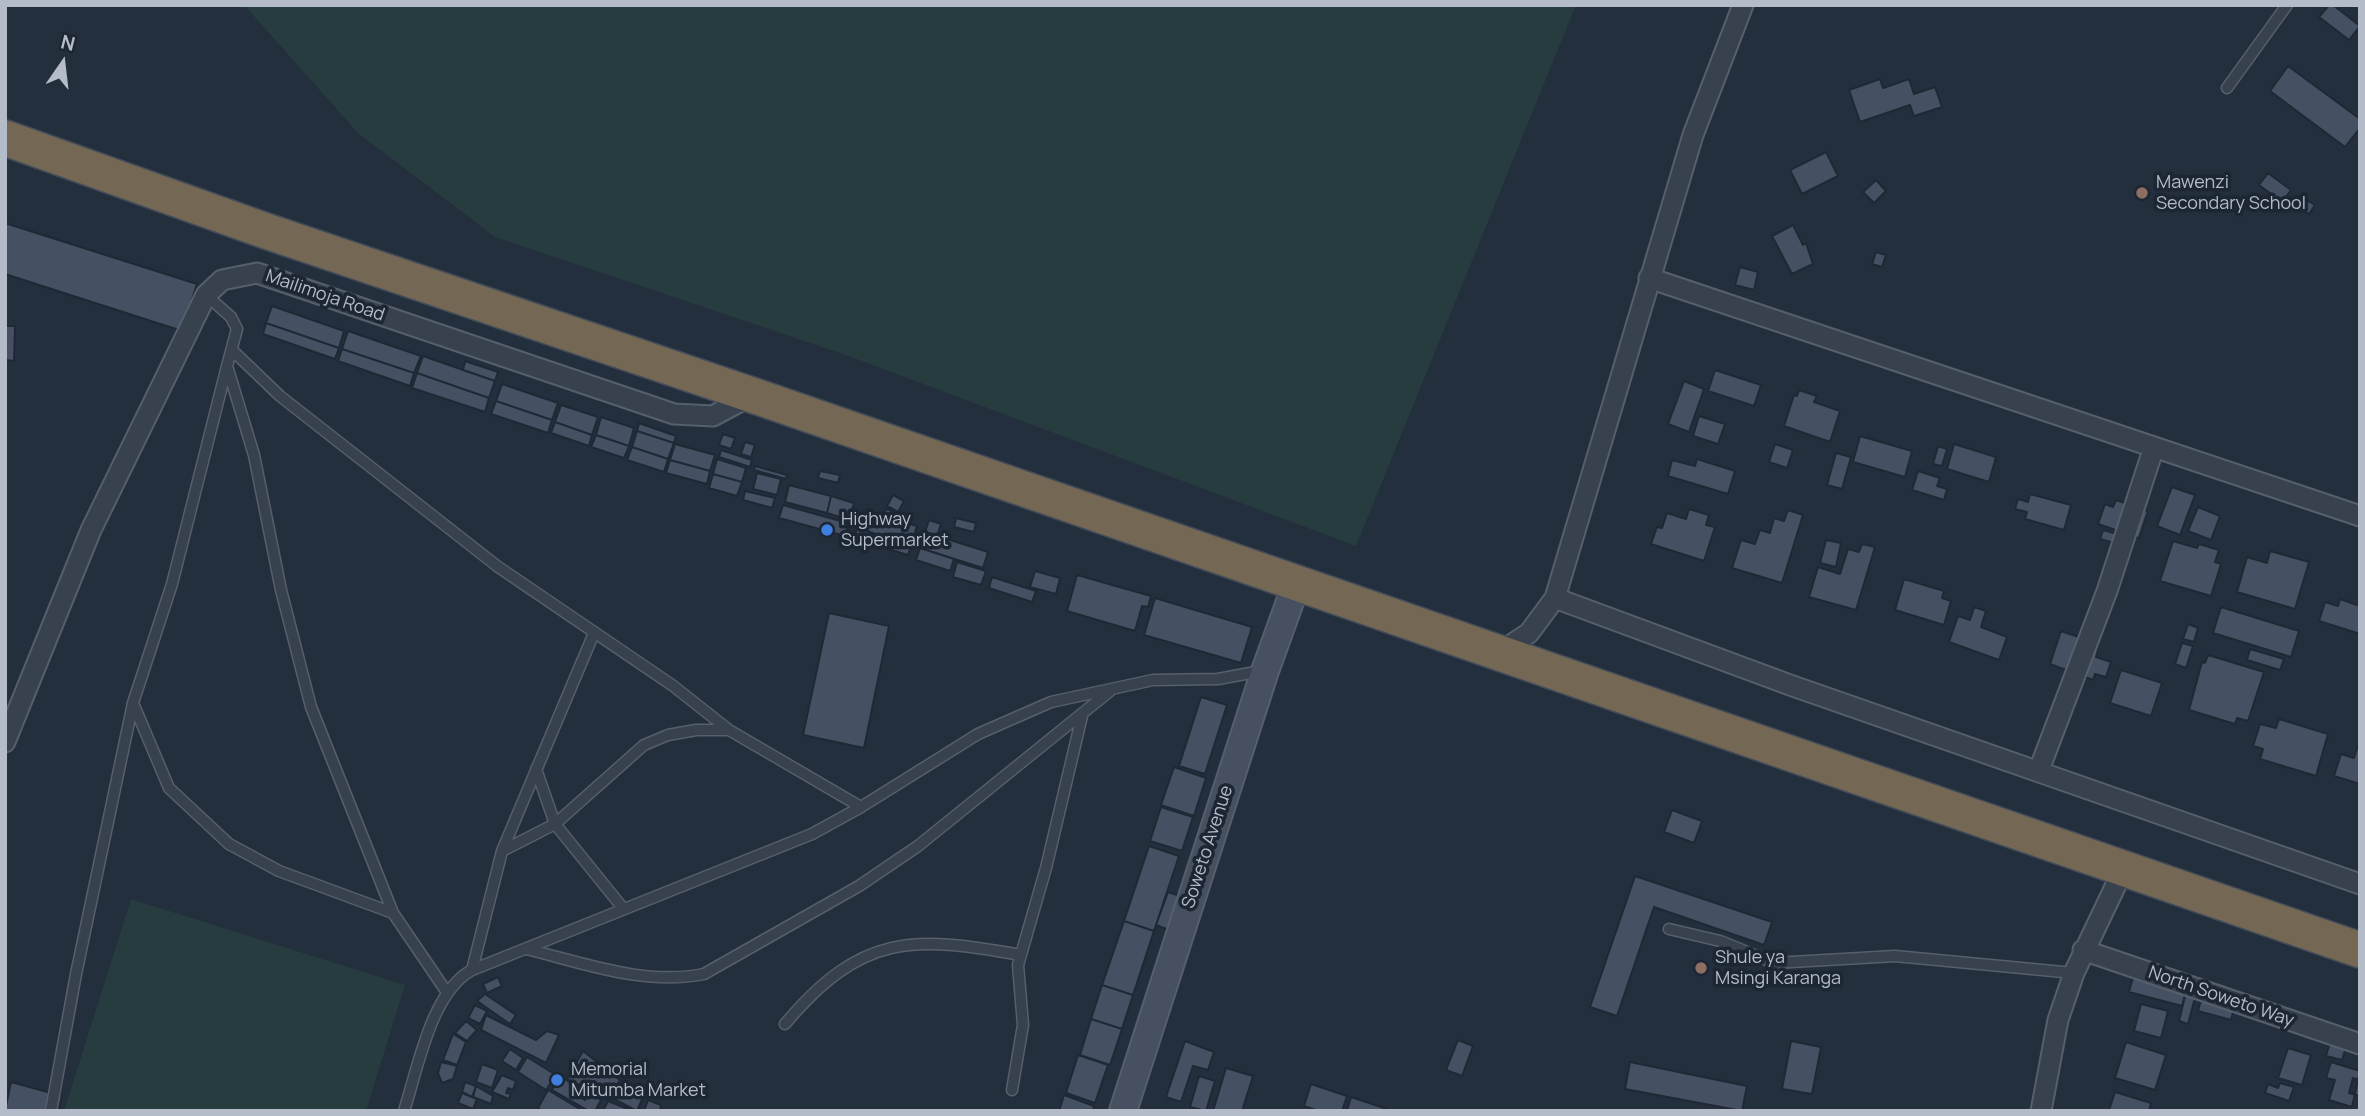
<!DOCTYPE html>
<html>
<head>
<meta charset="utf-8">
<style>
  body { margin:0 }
  #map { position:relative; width:2365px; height:1116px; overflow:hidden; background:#242f3e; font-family:Manrope,sans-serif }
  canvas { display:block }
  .frame { position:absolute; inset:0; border:7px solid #b4bcc9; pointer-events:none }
  .north { position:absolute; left:28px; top:28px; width:70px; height:70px; -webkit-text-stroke:5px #1d2633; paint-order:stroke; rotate:14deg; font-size:19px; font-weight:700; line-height:28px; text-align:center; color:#b4bcc9 }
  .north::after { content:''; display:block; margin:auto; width:24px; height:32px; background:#b4bcc9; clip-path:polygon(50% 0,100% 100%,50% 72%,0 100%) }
</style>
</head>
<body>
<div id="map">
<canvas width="2365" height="1116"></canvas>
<div class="frame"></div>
<div class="north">N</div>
</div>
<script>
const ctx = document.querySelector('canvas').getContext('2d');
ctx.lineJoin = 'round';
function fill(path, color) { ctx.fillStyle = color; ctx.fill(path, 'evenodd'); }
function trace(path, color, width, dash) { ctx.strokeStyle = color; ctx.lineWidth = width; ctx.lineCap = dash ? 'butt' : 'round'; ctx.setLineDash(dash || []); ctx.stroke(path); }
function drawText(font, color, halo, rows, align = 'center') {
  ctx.font = font + ' Manrope,sans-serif'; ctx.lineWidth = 7; ctx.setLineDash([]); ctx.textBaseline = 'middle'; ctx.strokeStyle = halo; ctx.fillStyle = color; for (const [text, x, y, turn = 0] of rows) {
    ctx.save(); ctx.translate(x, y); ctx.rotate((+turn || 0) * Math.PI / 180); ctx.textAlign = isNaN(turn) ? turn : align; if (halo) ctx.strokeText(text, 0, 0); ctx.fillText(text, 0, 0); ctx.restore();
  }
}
fill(new Path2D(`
  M 244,5 L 1576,5 L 1356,546 L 846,355 L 495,237 L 358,133 Z
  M 131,899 L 405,985 L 366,1111 L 64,1111 Z`), '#263c3f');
const building = new Path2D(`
  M 2329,5 L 2333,5 L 2360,26 L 2349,40 L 2319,17 Z
  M 2288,66 L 2360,119 L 2360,128 L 2345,147 L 2270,91 Z
  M 1880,79 L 1883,88 L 1909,79 L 1914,94 L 1935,87 L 1942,107 L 1914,116 L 1910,105 L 1860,122 L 1849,90 Z
  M 1826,152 L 1838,176 L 1802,194 L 1790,170 Z
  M 2268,173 L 2291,190 L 2282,202 L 2259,185 Z
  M 1876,180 L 1886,191 L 1874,203 L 1863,192 Z
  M 2301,197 L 2315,205 L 2309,214 L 2295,206 Z
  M 5,223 L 197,284 L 182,331 L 5,274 Z
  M 1793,225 L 1803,245 L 1806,243 L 1813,264 L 1792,274 L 1772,236 Z
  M 1876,252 L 1886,255 L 1882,267 L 1872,264 Z
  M 1740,267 L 1758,272 L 1754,290 L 1735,285 Z
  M 272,306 L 344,331 L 339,348 L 266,323 Z
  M 266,323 L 339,348 L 335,359 L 263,334 Z
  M 5,326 L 15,326 L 14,361 L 5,360 Z
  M 348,331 L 421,356 L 414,373 L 342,349 Z
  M 342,349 L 414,373 L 410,386 L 338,361 Z
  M 423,356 L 495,381 L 489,398 L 417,373 Z
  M 465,361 L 498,372 L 495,381 L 463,370 Z
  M 1715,370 L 1761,385 L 1754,406 L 1708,391 Z
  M 417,373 L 489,398 L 485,412 L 412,388 Z
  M 1684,381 L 1704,389 L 1689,432 L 1668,424 Z
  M 502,384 L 558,403 L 552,420 L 496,401 Z
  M 1799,390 L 1817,396 L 1814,402 L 1840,411 L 1830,442 L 1784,426 L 1794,395 L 1797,396 Z
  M 496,401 L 552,420 L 548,433 L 491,414 Z
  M 561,405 L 598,417 L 592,435 L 555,422 Z
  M 1699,416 L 1725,424 L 1718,444 L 1693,436 Z
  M 601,417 L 634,428 L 629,446 L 596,435 Z
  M 555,422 L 592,435 L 589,446 L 551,433 Z
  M 639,423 L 676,436 L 674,443 L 637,431 Z
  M 637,431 L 674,443 L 668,459 L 632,447 Z
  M 723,434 L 735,438 L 731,449 L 719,445 Z
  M 596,435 L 629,446 L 624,458 L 591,447 Z
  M 1860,436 L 1912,451 L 1905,477 L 1853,462 Z
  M 745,442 L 755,445 L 751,457 L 741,454 Z
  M 675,444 L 715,455 L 710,471 L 670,460 Z
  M 1775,444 L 1793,450 L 1787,468 L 1769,462 Z
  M 1954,444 L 1996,457 L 1989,482 L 1947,469 Z
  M 1938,446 L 1947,449 L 1942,466 L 1933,464 Z
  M 632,447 L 668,459 L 664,472 L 627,460 Z
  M 721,450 L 752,460 L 750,467 L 719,457 Z
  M 1836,453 L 1851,457 L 1842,489 L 1827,485 Z
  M 717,459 L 746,468 L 742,482 L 713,474 Z
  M 1697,459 L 1735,471 L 1728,494 L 1668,476 L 1672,460 L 1695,466 Z
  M 670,460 L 710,471 L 707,484 L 666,473 Z
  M 755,466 L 787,475 L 786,479 L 754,470 Z
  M 820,471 L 840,475 L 838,483 L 818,478 Z
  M 1918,471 L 1940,478 L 1937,486 L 1947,489 L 1944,500 L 1912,490 Z
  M 757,473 L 781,479 L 777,495 L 753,489 Z
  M 713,474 L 742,482 L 737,496 L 709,488 Z
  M 789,485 L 831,496 L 827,513 L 785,502 Z
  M 2172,487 L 2195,495 L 2180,535 L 2157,526 Z
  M 745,491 L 775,498 L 772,508 L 743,500 Z
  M 2030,494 L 2071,505 L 2064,530 L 2025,519 L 2027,512 L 2015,509 L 2018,499 L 2028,502 Z
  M 893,495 L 904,501 L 898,512 L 887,506 Z
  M 831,496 L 854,503 L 849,520 L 827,513 Z
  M 2116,500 L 2148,511 L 2139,538 L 2098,524 L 2105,504 L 2113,507 Z
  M 783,505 L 848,523 L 845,536 L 779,518 Z
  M 2198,507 L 2220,516 L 2211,540 L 2188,531 Z
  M 887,509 L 892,511 L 892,519 L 917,526 L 911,545 L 857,528 L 863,510 L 879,515 Z
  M 1689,509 L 1709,515 L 1706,525 L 1715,527 L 1704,561 L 1651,544 L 1657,527 L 1662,528 L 1667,513 L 1686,519 Z
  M 1788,510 L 1803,515 L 1782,583 L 1732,568 L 1741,540 L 1755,544 L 1760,530 L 1770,533 L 1774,518 L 1784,521 Z
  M 956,518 L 976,523 L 974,532 L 954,527 Z
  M 929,520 L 941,524 L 937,536 L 925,532 Z
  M 857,528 L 911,545 L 908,555 L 854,539 Z
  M 2103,530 L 2117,534 L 2114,543 L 2100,539 Z
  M 925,532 L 988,552 L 983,568 L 920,548 Z
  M 1826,540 L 1841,543 L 1836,567 L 1820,563 Z
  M 2173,541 L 2197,548 L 2199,544 L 2219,550 L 2215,562 L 2221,564 L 2211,596 L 2160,581 Z
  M 1862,544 L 1875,547 L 1856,610 L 1809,597 L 1818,567 L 1840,574 L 1848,549 L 1859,552 Z
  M 920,548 L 954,559 L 950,571 L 916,560 Z
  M 2270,551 L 2309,562 L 2295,609 L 2237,592 L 2247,557 L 2267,563 Z
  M 957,562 L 986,571 L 981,585 L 953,577 Z
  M 1035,571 L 1060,578 L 1056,594 L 1030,587 Z
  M 1077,575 L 1151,596 L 1148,607 L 1142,606 L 1135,631 L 1067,611 Z
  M 992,577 L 1036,591 L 1032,602 L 989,588 Z
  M 1904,579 L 1944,591 L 1942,598 L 1951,601 L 1944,625 L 1895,610 Z
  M 1155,598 L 1252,627 L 1241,663 L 1144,635 Z
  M 2340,599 L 2360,606 L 2360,634 L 2319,621 L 2325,602 L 2338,606 Z
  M 1974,607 L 1986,611 L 1981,627 L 2007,637 L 1999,660 L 1949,642 L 1958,616 L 1970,620 Z
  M 2221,607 L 2299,631 L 2291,657 L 2213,633 Z
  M 829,613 L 889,626 L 864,748 L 803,735 Z
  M 2188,624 L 2198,628 L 2194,642 L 2183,639 Z
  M 2061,631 L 2090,641 L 2087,648 L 2098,651 L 2096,657 L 2111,662 L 2106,677 L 2095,674 L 2093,680 L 2050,664 Z
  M 2182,643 L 2193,646 L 2186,668 L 2175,664 Z
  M 2250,649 L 2284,659 L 2280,670 L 2247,660 Z
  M 2208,655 L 2264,672 L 2248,721 L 2237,718 L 2235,724 L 2189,710 L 2202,662 L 2205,663 Z
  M 2121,670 L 2162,683 L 2151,716 L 2110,703 Z
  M 1201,697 L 1227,705 L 1205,774 L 1179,766 Z
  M 2279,719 L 2328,734 L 2316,776 L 2260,759 L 2263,749 L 2253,746 L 2260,724 L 2276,728 Z
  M 2360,739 L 2360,784 L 2334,776 L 2341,754 L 2354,758 Z
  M 1174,767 L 1206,778 L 1194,816 L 1161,805 Z
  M 1161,807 L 1193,817 L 1182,851 L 1150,841 Z
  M 1672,810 L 1702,821 L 1694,843 L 1664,832 Z
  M 1149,846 L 1179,856 L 1154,931 L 1124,921 Z
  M 1635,876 L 1772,922 L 1764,945 L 1654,907 L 1617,1016 L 1590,1007 Z
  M 1168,892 L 1183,897 L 1172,931 L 1156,925 Z
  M 1124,921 L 1154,931 L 1133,995 L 1102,985 Z
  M 2134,973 L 2187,987 L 2182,1006 L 2129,992 Z
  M 498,977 L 502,986 L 487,993 L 483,984 Z
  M 1102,985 L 1133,995 L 1122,1029 L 1091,1019 Z
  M 2186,992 L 2196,994 L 2188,1024 L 2179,1021 Z
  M 485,994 L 516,1015 L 510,1024 L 477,1001 Z
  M 2202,996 L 2235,1005 L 2231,1020 L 2198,1011 Z
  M 2141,1004 L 2168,1011 L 2161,1038 L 2134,1031 Z
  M 475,1005 L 487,1011 L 480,1024 L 468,1018 Z
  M 486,1015 L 536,1040 L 547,1031 L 559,1035 L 546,1063 L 481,1030 Z
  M 1091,1019 L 1122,1029 L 1110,1065 L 1080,1055 Z
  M 466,1021 L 477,1030 L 467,1041 L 455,1033 Z
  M 453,1034 L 466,1042 L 457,1065 L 443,1060 Z
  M 1458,1040 L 1473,1046 L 1462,1076 L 1446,1070 Z
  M 1185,1041 L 1214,1052 L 1208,1070 L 1193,1066 L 1181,1102 L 1166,1097 Z
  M 1791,1041 L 1821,1047 L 1812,1094 L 1782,1089 Z
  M 2126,1042 L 2166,1055 L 2155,1090 L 2115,1078 Z
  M 2330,1042 L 2346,1047 L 2342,1060 L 2326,1056 Z
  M 2288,1048 L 2311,1055 L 2302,1085 L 2278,1078 Z
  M 510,1049 L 523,1058 L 516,1070 L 502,1061 Z
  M 583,1051 L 620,1080 L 609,1099 L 567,1079 Z
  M 1078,1055 L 1108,1065 L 1095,1103 L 1066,1093 Z
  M 527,1057 L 556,1075 L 546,1090 L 518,1072 Z
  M 441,1062 L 457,1066 L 453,1079 L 442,1083 L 438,1073 Z
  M 1630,1062 L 1747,1086 L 1742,1111 L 1625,1089 Z
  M 2331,1062 L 2360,1071 L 2352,1107 L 2329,1100 L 2335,1080 L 2326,1078 Z
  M 482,1064 L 498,1070 L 492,1088 L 476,1082 Z
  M 1226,1068 L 1253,1076 L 1242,1111 L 1213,1111 Z
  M 502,1075 L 516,1081 L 513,1090 L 508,1088 L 506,1093 L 511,1094 L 509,1099 L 492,1092 Z
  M 559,1076 L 584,1090 L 580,1097 L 585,1100 L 589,1093 L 601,1100 L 595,1111 L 589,1111 L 552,1090 Z
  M 1199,1076 L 1215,1081 L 1206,1111 L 1190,1107 Z
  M 2353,1078 L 2360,1080 L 2360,1096 L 2349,1093 Z
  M 11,1082 L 62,1096 L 58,1111 L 5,1111 Z
  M 465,1082 L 476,1086 L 472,1097 L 462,1092 Z
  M 2280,1083 L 2294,1087 L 2289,1101 L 2265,1093 L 2268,1084 L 2278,1088 Z
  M 1311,1084 L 1347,1096 L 1342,1111 L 1319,1111 L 1304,1106 Z
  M 623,1085 L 643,1097 L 637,1111 L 614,1099 Z
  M 476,1086 L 493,1096 L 491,1104 L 473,1097 Z
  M 548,1090 L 583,1111 L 542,1111 L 538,1108 Z
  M 2115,1092 L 2151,1103 L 2149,1111 L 2109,1110 Z
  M 462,1093 L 477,1099 L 473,1109 L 458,1103 Z
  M 1064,1095 L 1094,1106 L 1093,1111 L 1059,1111 Z
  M 1351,1097 L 1387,1109 L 1386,1111 L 1347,1111 Z
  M 648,1100 L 661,1105 L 660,1111 L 644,1111 Z
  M 608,1101 L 633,1111 L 603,1111 Z`);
fill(building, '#455162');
trace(building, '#1f2835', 2);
const lane = new Path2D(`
  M 2227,88 L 2287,5
  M 206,295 L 231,317 L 237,329 L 227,366 L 254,455 L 281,590 L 311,707 L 393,913 L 446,991
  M 233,351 L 280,396 L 497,566 L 672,685 L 729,730 L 861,807
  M 133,703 L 169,788 L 229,844 L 279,871 L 393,913
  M 536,769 L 555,824 L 622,907
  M 502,851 L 555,824 L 644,745 L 668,735 L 696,730 L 729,730
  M 1669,929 L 1720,941 L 1774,963 L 1895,956 L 2074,973
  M 526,949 C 584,963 644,986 704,974 L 859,886 L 918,846 L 1110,691
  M 472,970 L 502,851 L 594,633
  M 785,1024 C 861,934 911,935 1021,955
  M 1012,1090 L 1023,1025 L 1018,965 L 1046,868 L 1082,716
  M 51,1111 L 76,974 L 133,703 L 172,584 L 227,366
  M 404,1111 C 418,1068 431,992 472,970 L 812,834 L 861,807 L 978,734 L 1051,702 L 1153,680 L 1218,679 L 1261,671`);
const street = new Path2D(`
  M 1649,278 L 2360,516
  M 1555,598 L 1790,685 L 2360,884
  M 1499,653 L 1529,633 L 1555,598 L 1693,135 L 1743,5
  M 5,742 L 91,530 L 206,295 L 222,280 L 257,273 L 674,414 L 713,416 L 752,395
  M 2039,770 L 2107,591 L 2154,447
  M 2083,950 L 2360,1044
  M 2041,1111 L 2058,1020 L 2074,973 L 2124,868`);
const secondary = new Path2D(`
  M 1123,1111 L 1265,671 L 1296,585`);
const highway = new Path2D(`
  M 5,138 L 266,231 L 752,395 L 2360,950`);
trace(lane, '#565f6c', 13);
trace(street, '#565f6c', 23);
trace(secondary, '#565f6c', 30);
trace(highway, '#434c59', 38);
trace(lane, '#38414e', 10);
trace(street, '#38414e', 19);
trace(secondary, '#465061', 26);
trace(highway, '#746855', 35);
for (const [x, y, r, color] of [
  [2142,193,7,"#8d6e63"],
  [827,530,7,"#3f7fe0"],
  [1701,968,7,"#8d6e63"],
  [557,1080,7,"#3f7fe0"]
]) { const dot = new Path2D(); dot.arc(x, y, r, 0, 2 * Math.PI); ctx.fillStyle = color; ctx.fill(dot); trace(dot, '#1d2633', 2.5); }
drawText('18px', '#b4bcc9', '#1d2633', [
  ["Mawenzi",2156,183],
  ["Secondary School",2156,204],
  ["Highway",841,520],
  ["Supermarket",841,541],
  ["Shule ya",1715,958],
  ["Msingi Karanga",1715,979],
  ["Memorial",571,1070],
  ["Mitumba Market",571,1091]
], 'left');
drawText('18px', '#b4bcc9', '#1d2633', [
  ["Mailimoja Road",325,296,19],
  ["Soweto Avenue",1208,847,-72],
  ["North Soweto Way",2221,997,19]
]);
</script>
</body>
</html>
